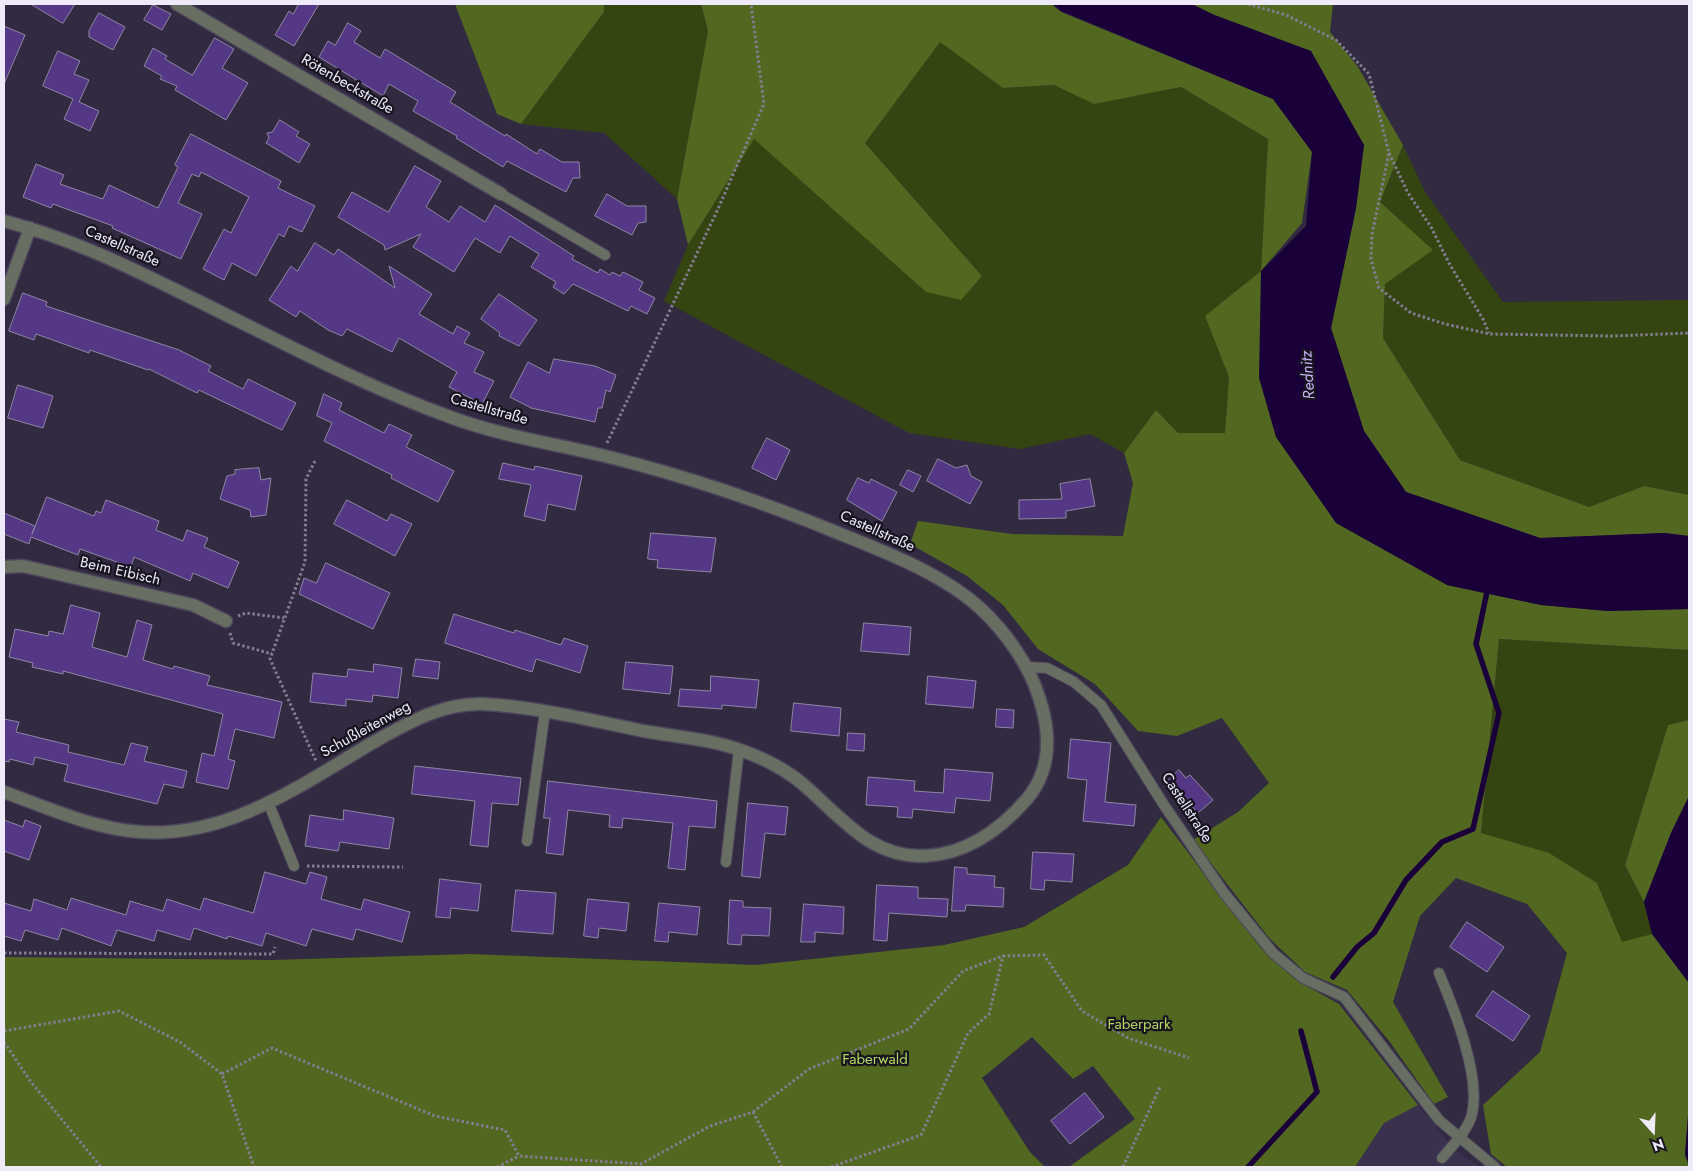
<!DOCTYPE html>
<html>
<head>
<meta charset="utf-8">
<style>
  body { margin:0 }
  #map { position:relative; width:1693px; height:1171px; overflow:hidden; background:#312a41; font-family:Jost,sans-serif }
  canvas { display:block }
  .frame { position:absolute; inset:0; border:5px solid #eeeaf9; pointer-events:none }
  .north { position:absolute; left:1628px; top:1106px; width:50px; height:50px; -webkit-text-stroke:4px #17141f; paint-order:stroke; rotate:160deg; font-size:14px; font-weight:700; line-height:20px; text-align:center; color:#eeeaf9 }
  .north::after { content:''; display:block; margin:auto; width:18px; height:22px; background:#eeeaf9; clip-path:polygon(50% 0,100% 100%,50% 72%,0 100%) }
</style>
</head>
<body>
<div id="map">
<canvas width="1693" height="1171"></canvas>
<div class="frame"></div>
<div class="north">N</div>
</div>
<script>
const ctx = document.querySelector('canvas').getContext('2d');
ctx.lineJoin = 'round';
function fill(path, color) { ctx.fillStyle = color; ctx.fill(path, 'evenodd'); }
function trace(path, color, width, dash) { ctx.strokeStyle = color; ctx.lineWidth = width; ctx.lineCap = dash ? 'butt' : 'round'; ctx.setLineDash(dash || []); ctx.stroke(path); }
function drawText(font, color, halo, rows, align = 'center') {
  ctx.font = font + ' Jost,sans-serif'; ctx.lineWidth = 4.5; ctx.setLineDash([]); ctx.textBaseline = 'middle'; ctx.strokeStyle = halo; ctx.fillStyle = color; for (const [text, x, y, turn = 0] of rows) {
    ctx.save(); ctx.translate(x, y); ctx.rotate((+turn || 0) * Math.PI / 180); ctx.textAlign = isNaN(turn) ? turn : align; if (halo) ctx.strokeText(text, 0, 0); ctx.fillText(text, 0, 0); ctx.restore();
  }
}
fill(new Path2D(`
  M 1418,1105 L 1455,1150 L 1479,1167 L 1355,1167 L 1384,1123 Z`), '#3a314f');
fill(new Path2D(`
  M 604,4 L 701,4 L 708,31 L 677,199 L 604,133 L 521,124 L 604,12 Z
  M 940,41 L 1003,88 L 1054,85 L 1094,103 L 1181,87 L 1268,139 L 1261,271 L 1206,316 L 1229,377 L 1225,433 L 1178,433 L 1156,410 L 1124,453 L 1090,434 L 1020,449 L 909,433 L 664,301 L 688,245 L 754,138 L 926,292 L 982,276 L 865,143 Z
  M 1403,145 L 1425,192 L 1503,302 L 1689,300 L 1689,495 L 1644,486 L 1589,507 L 1460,460 L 1383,338 L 1385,284 L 1380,202 Z
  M 1499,639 L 1689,650 L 1689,720 L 1668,725 L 1625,865 L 1644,902 L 1652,934 L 1622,943 L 1597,883 L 1481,834 Z`), '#354511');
fill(new Path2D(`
  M 455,4 L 604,4 L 604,12 L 521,124 L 497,114 Z
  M 701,4 L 1051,4 L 1061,12 L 1273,99 L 1312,152 L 1302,223 L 1261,271 L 1447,585 L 1541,605 L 1608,611 L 1689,609 L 1689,650 L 1499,639 L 1481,833 L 1549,853 L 1597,883 L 1622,942 L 1652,934 L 1689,983 L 1689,1103 L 1685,1155 L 1689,1167 L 1507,1167 L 1491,1154 L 1483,1105 L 1540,1052 L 1567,953 L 1527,904 L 1456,878 L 1420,916 L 1393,1002 L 1448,1097 L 1434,1104 L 1389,1041 L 1347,990 L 1305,972 L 1269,938 L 1193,840 L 1238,812 L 1269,783 L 1222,718 L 1177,736 L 1138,731 L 1095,684 L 1038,649 L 1003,605 L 967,576 L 910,544 L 918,521 L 1012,534 L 1123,536 L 1133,483 L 1124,453 L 1156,410 L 1178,433 L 1225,433 L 1229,377 L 1205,316 L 1261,271 L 1268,139 L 1181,87 L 1094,104 L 1054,85 L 1003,88 L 940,42 L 865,143 L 982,276 L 961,300 L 926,292 L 754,139 L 688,245 L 677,199 L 708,31 Z
  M 1192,4 L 1333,4 L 1330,32 L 1358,67 L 1403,145 L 1380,202 L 1433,250 L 1385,284 L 1383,338 L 1460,460 L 1589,507 L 1644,486 L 1689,495 L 1689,536 L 1664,533 L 1540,538 L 1406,492 L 1364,431 L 1331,328 L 1356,208 L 1364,144 L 1212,14 Z
  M 1689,720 L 1689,796 L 1671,833 L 1644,902 L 1625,865 L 1668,725 Z
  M 1161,817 L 1260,947 L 1298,981 L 1339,1004 L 1418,1105 L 1384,1123 L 1355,1167 L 1069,1167 L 1135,1119 L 1093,1066 L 1073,1079 L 1032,1037 L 982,1078 L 1030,1152 L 1045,1167 L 4,1167 L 4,957 L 272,960 L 470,954 L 756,965 L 944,945 L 1024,927 L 1128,865 Z`), '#526720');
fill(new Path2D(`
  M 1053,4 L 1192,4 L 1212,14 L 1311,51 L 1364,145 L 1356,208 L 1331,328 L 1364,431 L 1406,492 L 1540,538 L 1664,533 L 1689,536 L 1689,609 L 1608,611 L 1541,605 L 1447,585 L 1336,523 L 1276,437 L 1259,378 L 1261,271 L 1306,226 L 1312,152 L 1273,99 L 1061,11 Z
  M 1689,796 L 1689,983 L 1652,934 L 1644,902 L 1671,833 Z
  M 1689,1103 L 1689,1163 L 1685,1155 Z`), '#1a0039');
trace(new Path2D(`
  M 1333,977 L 1357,947 L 1374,933 L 1406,880 L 1442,842 L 1473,829 L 1499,713 L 1476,644 L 1488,587
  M 1248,1167 L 1317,1092 L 1301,1031`), '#1a0039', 5.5);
const building = new Path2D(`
  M 31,4 L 75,4 L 63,23 Z
  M 299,4 L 319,4 L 294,46 L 275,35 L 289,11 L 293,14 Z
  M 153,5 L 171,14 L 162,30 L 144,20 Z
  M 99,13 L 125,27 L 113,50 L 89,37 L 89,31 Z
  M 348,23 L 361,31 L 354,42 L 380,58 L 385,49 L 456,92 L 450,102 L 505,136 L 506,134 L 537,154 L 540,149 L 562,162 L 579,162 L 580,178 L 573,178 L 566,192 L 507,161 L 503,167 L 456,138 L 457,136 L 413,111 L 418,101 L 389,84 L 383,96 L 319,57 L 328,41 L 335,45 Z
  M 4,26 L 25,35 L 4,84 Z
  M 215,38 L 234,49 L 222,68 L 248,83 L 226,120 L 175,90 L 177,86 L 160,79 L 162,76 L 144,66 L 153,48 L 167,56 L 165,59 L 192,75 Z
  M 58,51 L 80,61 L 74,74 L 89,80 L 79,102 L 99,111 L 90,131 L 64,119 L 73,99 L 43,86 Z
  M 280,120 L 299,132 L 296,136 L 310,144 L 299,163 L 266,143 L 269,138 L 267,133 L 272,132 Z
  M 191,134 L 281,181 L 278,188 L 315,206 L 302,232 L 289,226 L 284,237 L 279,234 L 256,276 L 232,263 L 224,280 L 203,269 L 224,229 L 231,233 L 249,197 L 201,172 L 199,177 L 192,174 L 178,203 L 202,214 L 181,259 L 112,228 L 113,226 L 53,204 L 51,208 L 23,197 L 36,164 L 64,175 L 60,184 L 103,199 L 109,185 L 158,208 L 178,167 L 175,165 Z
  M 415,166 L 441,181 L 426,207 L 449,222 L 460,206 L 485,222 L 495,205 L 574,256 L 572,259 L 598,273 L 600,269 L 610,275 L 612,272 L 620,276 L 623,272 L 643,282 L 639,290 L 655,298 L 647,314 L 631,306 L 628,311 L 573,284 L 564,294 L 553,287 L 556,282 L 531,267 L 539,254 L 510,236 L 500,253 L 475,238 L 454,272 L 413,247 L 421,234 L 385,250 L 384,245 L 338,217 L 352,192 L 388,212 Z
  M 607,194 L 627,206 L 646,206 L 646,222 L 638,223 L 632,235 L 595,216 Z
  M 315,243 L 334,255 L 338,249 L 395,288 L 389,266 L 432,294 L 419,314 L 453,334 L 457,326 L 470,333 L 464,343 L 484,352 L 474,372 L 494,381 L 482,404 L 449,387 L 457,372 L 399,338 L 392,352 L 347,329 L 342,336 L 328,330 L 300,311 L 296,317 L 269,300 L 291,266 L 297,271 Z
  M 23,293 L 47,302 L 46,306 L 179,350 L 211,366 L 208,371 L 243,389 L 248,379 L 296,403 L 282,430 L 199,390 L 197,393 L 149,369 L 148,370 L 90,350 L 89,353 L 36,334 L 34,340 L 9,331 Z
  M 499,294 L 537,320 L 519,346 L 499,336 L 500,333 L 481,319 Z
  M 554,359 L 595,366 L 616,375 L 610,392 L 606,390 L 602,408 L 598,408 L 595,422 L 531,408 L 510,397 L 528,362 L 549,373 Z
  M 18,385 L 53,396 L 43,428 L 8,418 Z
  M 324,394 L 342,403 L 339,410 L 384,433 L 389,424 L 412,435 L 406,447 L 454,471 L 438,502 L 391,478 L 392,475 L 324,441 L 332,423 L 317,416 Z
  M 767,438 L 790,450 L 776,480 L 752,468 Z
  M 938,459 L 956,468 L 967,465 L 971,476 L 982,482 L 970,504 L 927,481 Z
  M 503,463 L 534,470 L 535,466 L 582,476 L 575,510 L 548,504 L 545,521 L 524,516 L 531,485 L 499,479 Z
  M 259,468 L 261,480 L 271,478 L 266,515 L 251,517 L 250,510 L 220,499 L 227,476 L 235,474 L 235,470 Z
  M 908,470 L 921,476 L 913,492 L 900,485 Z
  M 858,478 L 869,483 L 871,479 L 897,492 L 882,521 L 847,500 Z
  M 1090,479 L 1095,506 L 1066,511 L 1066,518 L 1019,519 L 1019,500 L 1062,499 L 1060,484 Z
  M 47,497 L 94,516 L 96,511 L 101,513 L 106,500 L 159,521 L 156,530 L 183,541 L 187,530 L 208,538 L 204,547 L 239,562 L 228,588 L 193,573 L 190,581 L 134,557 L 131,567 L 80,549 L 78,555 L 31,537 L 29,544 L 4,534 L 4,513 L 35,526 L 32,534 Z
  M 347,500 L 387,521 L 391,514 L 412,524 L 395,556 L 334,524 Z
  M 651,533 L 716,538 L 711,572 L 657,568 L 658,560 L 648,559 Z
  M 326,563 L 390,593 L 373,629 L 299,594 L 304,578 L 316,583 Z
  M 71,605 L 100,613 L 92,647 L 127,657 L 137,620 L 152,625 L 143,660 L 173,669 L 174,666 L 210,676 L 207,685 L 282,702 L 274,738 L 235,729 L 228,759 L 235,761 L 228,789 L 196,782 L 202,753 L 214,756 L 223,714 L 63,671 L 63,674 L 32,667 L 33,663 L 9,657 L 15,629 L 48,636 L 49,631 L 63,634 Z
  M 454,614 L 514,633 L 515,630 L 561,645 L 564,638 L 588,646 L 580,673 L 536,659 L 532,672 L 445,643 Z
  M 864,623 L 911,627 L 909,655 L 861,651 Z
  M 416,659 L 440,662 L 438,679 L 413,676 Z
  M 626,662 L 673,666 L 670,694 L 623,689 Z
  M 374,664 L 402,668 L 398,698 L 373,695 L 372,702 L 346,699 L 346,706 L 310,702 L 313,673 L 347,677 L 348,669 L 373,672 Z
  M 711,676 L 759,680 L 756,708 L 722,705 L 722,709 L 678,706 L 680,689 L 710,691 Z
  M 928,676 L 976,681 L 973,708 L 926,704 Z
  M 794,703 L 841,708 L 839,736 L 791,731 Z
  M 997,709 L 1014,710 L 1013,728 L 996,727 Z
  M 4,719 L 19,722 L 16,732 L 69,745 L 68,752 L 124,765 L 131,743 L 148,747 L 144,761 L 187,771 L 183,788 L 164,784 L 157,804 L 64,781 L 68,765 L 35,757 L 33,765 L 10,759 L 9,762 L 4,761 Z
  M 848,733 L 865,734 L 864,751 L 847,750 Z
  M 1071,739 L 1111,743 L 1105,802 L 1136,805 L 1134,826 L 1083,821 L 1087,780 L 1068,778 Z
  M 415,766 L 521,778 L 518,805 L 492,803 L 488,847 L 470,845 L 475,801 L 412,794 Z
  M 945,769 L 993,773 L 990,801 L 956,798 L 954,813 L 913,809 L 912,818 L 897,817 L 898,807 L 866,805 L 868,777 L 915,781 L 914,791 L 943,793 Z
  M 1179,770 L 1186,778 L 1190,775 L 1213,800 L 1198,813 L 1168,781 Z
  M 548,781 L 717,801 L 715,828 L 689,826 L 685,870 L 668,868 L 673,823 L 623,818 L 622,828 L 609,827 L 610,815 L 568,810 L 563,855 L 546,853 L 550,818 L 544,818 Z
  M 748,803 L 788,807 L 785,835 L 765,833 L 760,878 L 742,876 Z
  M 344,810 L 394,818 L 389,849 L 340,842 L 338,851 L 305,846 L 310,815 L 343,820 Z
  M 4,820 L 23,827 L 25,820 L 41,826 L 29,860 L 4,851 Z
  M 1033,852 L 1074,854 L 1072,882 L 1045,880 L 1044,890 L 1031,889 Z
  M 955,867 L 967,868 L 967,874 L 995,876 L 994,887 L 1004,888 L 1003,907 L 966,905 L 965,911 L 952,911 Z
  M 265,872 L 306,884 L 310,872 L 327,877 L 321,899 L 361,910 L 364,899 L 410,912 L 402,942 L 356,929 L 353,940 L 312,929 L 306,946 L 266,933 L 262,946 L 228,936 L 227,939 L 194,928 L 190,940 L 157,930 L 154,941 L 117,930 L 111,946 L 62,928 L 58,940 L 25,930 L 21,941 L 4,936 L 4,903 L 31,911 L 34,899 L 67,910 L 71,898 L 126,915 L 130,901 L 163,911 L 167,899 L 200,910 L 204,898 L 253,913 Z
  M 440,879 L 481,884 L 478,911 L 451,908 L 450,918 L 436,917 Z
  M 877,885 L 918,887 L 918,898 L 948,899 L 947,917 L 889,913 L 887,941 L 874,940 Z
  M 516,890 L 556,893 L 553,934 L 512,931 Z
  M 588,899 L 629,903 L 626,931 L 599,928 L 598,938 L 584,936 Z
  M 730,900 L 743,901 L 743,907 L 771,908 L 769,936 L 742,935 L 741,945 L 728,944 Z
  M 659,903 L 700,907 L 697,935 L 669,932 L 668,942 L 655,941 Z
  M 804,904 L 844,907 L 843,934 L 815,932 L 815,942 L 801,942 Z
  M 1467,922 L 1504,947 L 1487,972 L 1450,947 Z
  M 1493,991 L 1530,1016 L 1513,1041 L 1476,1016 Z
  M 1085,1093 L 1104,1117 L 1070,1144 L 1051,1121 Z`);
fill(building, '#543886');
trace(building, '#8e87a3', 1);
const service = new Path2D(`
  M 501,194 L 605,255
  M 1027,667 L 1047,668 L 1074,682 L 1101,705 L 1164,805 L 1224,893 L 1273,953 L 1303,978 L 1344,997 L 1439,1120 L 1495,1167
  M 268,802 L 294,866
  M 527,841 L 545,711
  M 726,862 L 739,749
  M 1439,973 C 1454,1009 1481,1076 1472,1114 C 1469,1129 1452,1146 1442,1158`);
const minor = new Path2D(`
  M 177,4 L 501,194
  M 4,221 C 73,239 129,267 192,298 C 278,340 363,386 453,418 C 502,436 555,444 605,456 C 686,476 766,503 843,535 C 888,553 944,575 980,608 C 1006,632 1029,665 1039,697 C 1051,733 1052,769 1027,799 C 1000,830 967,854 925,856 C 871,858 842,818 805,786 C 787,770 765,759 743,751 C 714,740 680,737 649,732 C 594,721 539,707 483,704 C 443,702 406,724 372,743 C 301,785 228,838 141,832 C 94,829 48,808 4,792
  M 4,299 L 30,228
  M 4,567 L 23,566 L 193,605 L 226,621`);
trace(service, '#4b455b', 12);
trace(minor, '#4b455b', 15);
trace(new Path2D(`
  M 1248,4 L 1286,15 L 1336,40 L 1369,74 L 1389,153 L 1372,234 L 1371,259 L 1379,288 L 1411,313 L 1445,324 L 1490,334 L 1613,336 L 1689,333
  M 1389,153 L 1408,193 L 1431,227 L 1450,265 L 1483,319 L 1489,333
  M 607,443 L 717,211 L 764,104 L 751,4
  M 315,461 L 306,479 L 305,562 L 270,659 L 316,761
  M 238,616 L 246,613 L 284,618
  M 230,633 L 233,643 L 272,654
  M 307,866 L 403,867
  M 4,953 L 273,954 L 275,947
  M 4,1031 L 119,1011 L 180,1042 L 222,1074 L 254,1167
  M 4,1042 L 31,1082 L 101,1167
  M 222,1074 L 272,1048 L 435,1116 L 505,1130 L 519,1156 L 641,1164 L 710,1126 L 753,1112 L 782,1167
  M 753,1112 L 809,1069 L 909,1029 L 963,971 L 1003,956 L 1044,955 L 1082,1011 L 1128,1038 L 1189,1058
  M 497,1167 L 519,1156
  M 831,1167 L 921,1135 L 968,1033 L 989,1014 L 1003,956
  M 1123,1167 L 1160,1087`), '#837d91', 3, [2.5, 2.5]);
trace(service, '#696e62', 10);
trace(minor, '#696e62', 12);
drawText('15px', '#eeeaf9', '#17141f', [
  ["Rötenbeckstraße",347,85,30],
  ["Castellstraße",122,247,24],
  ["Castellstraße",489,410,16],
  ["Castellstraße",877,532,24],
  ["Beim Eibisch",120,572,13],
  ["Schußleitenweg",366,730,-29],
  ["Castellstraße",1186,808,57]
]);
drawText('15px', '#b3da60', '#17141f', [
  ["Faberpark",1139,1025],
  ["Faberwald",875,1060]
]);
drawText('italic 16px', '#c5b2f4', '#17141f', [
  ["Rednitz",1309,375,-94]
]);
</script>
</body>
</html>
